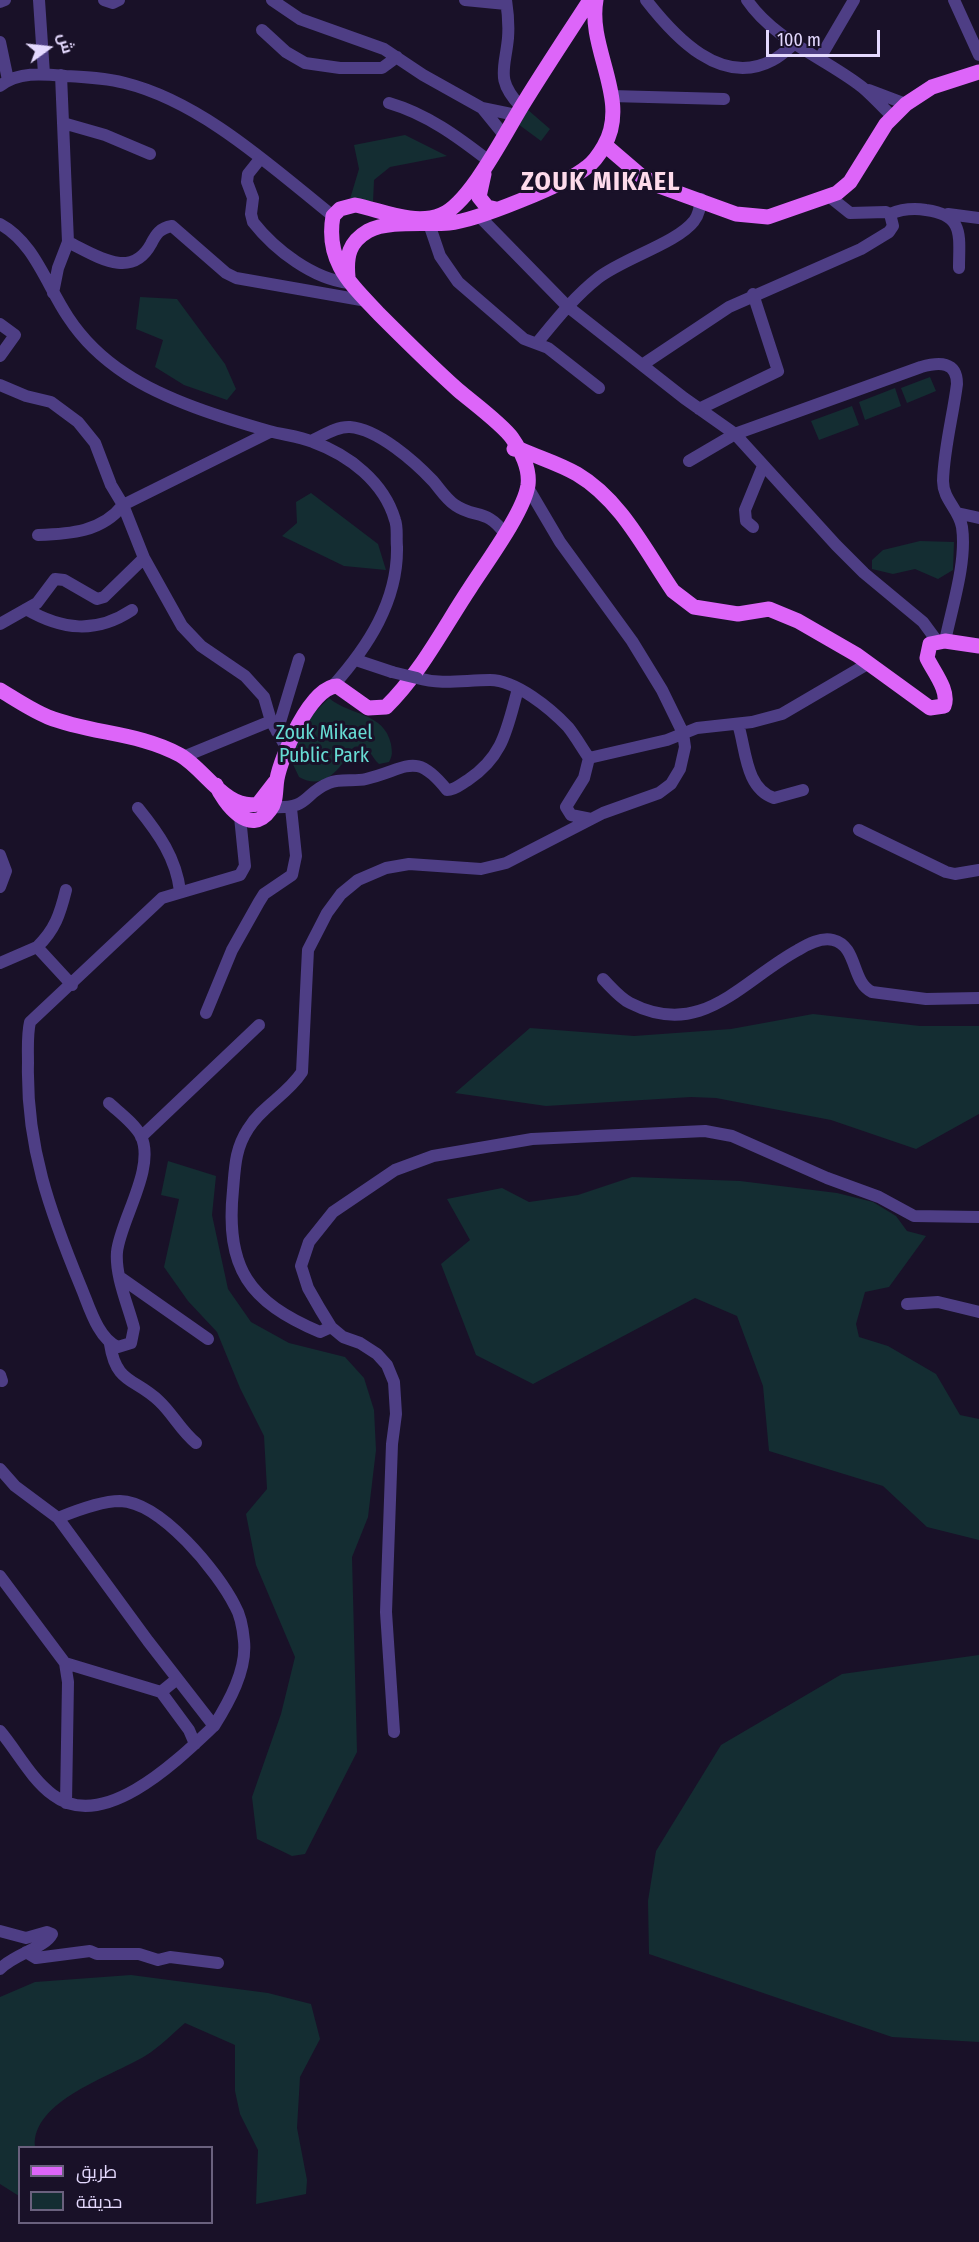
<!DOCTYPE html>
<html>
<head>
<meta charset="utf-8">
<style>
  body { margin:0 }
  #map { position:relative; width:979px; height:2242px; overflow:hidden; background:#191128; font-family:"Fira Sans Condensed",Cairo,sans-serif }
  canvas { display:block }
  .legend { position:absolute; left:18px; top:2146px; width:195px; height:78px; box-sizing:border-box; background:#191128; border:2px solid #6a617e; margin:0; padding:8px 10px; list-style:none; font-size:18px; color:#e4d9fe }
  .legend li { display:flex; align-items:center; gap:12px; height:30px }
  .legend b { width:30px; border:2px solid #6a617e }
  .north { position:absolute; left:18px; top:18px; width:60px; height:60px; -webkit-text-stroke:4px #191128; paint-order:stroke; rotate:75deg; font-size:16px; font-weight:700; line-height:24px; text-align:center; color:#e4d9fe }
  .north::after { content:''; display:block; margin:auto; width:21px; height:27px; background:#e4d9fe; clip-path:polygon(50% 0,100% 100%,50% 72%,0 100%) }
  .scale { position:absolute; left:766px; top:30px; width:114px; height:27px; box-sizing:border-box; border:3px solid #e4d9fe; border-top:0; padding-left:8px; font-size:18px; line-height:21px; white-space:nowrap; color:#e4d9fe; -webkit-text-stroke:4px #191128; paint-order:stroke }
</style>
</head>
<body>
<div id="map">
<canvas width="979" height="2242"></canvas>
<ul class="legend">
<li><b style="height:8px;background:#dd65f9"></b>طريق</li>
<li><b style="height:16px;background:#142d32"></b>حديقة</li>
</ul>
<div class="north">ش</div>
<div class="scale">100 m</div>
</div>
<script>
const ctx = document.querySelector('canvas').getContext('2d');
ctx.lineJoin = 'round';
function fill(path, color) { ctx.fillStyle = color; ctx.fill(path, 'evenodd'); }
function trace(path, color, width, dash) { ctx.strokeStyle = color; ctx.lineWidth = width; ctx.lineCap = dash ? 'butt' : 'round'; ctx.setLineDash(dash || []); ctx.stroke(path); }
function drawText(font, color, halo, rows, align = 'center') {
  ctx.font = font + ' "Fira Sans Condensed",sans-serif'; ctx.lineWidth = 6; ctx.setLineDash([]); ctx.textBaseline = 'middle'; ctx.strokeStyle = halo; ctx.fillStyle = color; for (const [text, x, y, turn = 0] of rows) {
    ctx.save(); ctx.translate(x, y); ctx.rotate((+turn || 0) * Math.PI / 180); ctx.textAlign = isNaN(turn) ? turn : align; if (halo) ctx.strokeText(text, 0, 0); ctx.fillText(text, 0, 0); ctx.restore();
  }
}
fill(new Path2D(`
  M 528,110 L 550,129 L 541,141 L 518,124 Z
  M 405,135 L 447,156 L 390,167 L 374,180 L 373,203 L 350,199 L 359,169 L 354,145 Z
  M 140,297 L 177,299 L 225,364 L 236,389 L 227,400 L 184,385 L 155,367 L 163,340 L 136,329 Z
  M 930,377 L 936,391 L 907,403 L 901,388 Z
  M 895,388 L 901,406 L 865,420 L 859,402 Z
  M 852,406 L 859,425 L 819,440 L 811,421 Z
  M 311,493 L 378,544 L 386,570 L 344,566 L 282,536 L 297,523 L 296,502 Z
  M 920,541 L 954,542 L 953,570 L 938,579 L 915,569 L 893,574 L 872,569 L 872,560 L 883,550 Z
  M 329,698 C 350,716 384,712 391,744 C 392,752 393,755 389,762 L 379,764 C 370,756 370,744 354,747 C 341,767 325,792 299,777 L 290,758 L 308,719 Z
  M 813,1014 L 920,1026 L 979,1026 L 979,1114 L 916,1149 L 831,1120 L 716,1098 L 691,1097 L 546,1106 L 455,1093 L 530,1028 L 634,1036 L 731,1029 Z
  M 168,1161 L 216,1176 L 212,1215 L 228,1289 L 251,1322 L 289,1343 L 345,1357 L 364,1378 L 374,1410 L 376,1450 L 368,1517 L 352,1557 L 357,1752 L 305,1854 L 292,1856 L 257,1839 L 252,1797 L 281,1714 L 295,1657 L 256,1565 L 246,1514 L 267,1489 L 264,1436 L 240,1388 L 217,1332 L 188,1301 L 164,1267 L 179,1199 L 161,1195 Z
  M 632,1177 L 740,1181 L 837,1193 L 873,1202 L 896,1216 L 907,1231 L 926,1236 L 889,1287 L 865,1292 L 856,1324 L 859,1337 L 888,1346 L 936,1374 L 960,1415 L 979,1419 L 979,1540 L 927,1527 L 883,1486 L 769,1451 L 763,1386 L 737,1316 L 695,1298 L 533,1384 L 476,1355 L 441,1264 L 470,1240 L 447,1199 L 502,1188 L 529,1202 L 578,1195 Z
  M 979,1655 L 979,2042 L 892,2037 L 649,1954 L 648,1901 L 656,1851 L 721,1745 L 842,1674 Z
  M 131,1975 L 268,1993 L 311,2004 L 320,2039 L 300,2077 L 297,2128 L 307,2180 L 306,2194 L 256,2204 L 258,2150 L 240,2114 L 235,2091 L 235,2045 L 185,2023 C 172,2034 160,2047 145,2056 C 112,2076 31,2101 35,2147 L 20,2148 L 19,2196 L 0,2184 L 0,1997 L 35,1982 Z`), '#142d32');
fill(new Path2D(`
  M325 732a8 8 0 1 1 16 0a8 8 0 1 1-16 0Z`), '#0d1745');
trace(new Path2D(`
  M 39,0 L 44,74
  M 104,0 L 113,3 L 119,0
  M 272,0 L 300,19 L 384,49 L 423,75 L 482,108 L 516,115
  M 465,0 L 506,4
  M 506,0 C 508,13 509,25 508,38 C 505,70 495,79 521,107
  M 646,0 C 674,36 721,88 773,60 C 781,56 788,49 795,43
  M 747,0 C 774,40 825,58 862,87 C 873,96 882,107 892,116
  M 954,0 L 979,55
  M 0,2 L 5,0
  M 262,30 L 286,52 L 305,63 L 340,68 L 382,68 L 397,57
  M 0,42 L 8,80
  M 820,58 L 854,0
  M 0,86 C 18,71 44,74 66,76 C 86,77 106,78 125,83 C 202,102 273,168 333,216
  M 869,90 L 906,104
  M 611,96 L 724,99
  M 389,103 C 427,114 458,137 489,161
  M 482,108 L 504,135
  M 63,123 L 105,135 L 150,154
  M 260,159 L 248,174 L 247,182 L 253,198 L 251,214 L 253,222 C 275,250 313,279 349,283
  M 890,214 C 902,209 913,208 926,210 C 965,215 959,236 959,268
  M 948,214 L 979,218
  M 479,216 L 567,306 L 684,398 L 735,434 L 836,545 L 864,573 L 923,622 L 937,641
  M 427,218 L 440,256 L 458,282 L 524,339 L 548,348 L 599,388
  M 0,224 C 34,242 47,286 68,317 C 83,340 103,359 126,374 C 165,400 223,418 269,431 C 283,435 299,436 313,442 C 349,455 384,482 395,520 C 398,528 396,538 397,547 C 398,601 368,647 332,687
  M 68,242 C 95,255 131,281 151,244 C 156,234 160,228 172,226 L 226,273 L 236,278 L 367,301
  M 53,293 L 58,268 L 68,242 L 61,75
  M 0,324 L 15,335 L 0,356
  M 537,343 C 556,320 574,297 598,278 C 624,258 677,243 694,221 C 699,215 700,207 701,199
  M 642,365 L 729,307 L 861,249 L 889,232 L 893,226 L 890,214 L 886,212 L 850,213 L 830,197
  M 0,385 L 26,396 L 51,402 L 78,422 L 95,443 L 111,485 L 123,505 C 102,532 70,534 38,535
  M 699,409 L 778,371 L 753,294
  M 311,441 C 322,436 337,426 350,427 C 378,429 415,462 433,481 C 440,489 446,499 455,505 C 475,519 487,508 505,534
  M 689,461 L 735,434 L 921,367 C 939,362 957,361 957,384 C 953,416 944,448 943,481 C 943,500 959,509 962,527 C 967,562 952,607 945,641
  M 957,513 L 979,518
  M 753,527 L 746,521 L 745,510 L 763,466
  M 144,558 L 182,626 L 201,646 L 245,676 L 264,697 L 271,721 L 286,747
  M 26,609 C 62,630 96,634 132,610
  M 0,624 L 37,603 L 55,579 L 64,580 L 97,599 L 104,597 L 144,558 L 123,505 L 270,432
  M 356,660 L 392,672
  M 417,678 C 442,685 464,680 490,680 C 516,680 551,709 568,727 C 576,737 582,748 589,758 L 667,740 L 697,728 L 752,722 L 782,714 L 869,663
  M 738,724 C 746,749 745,788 774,798 L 803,790
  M 277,732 L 299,659
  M 183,757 L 271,721
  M 589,758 L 584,778 L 566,807 L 571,815 L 591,819
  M 272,807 C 311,809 302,794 329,783 C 341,778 354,782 366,779 C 408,769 415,750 447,790 C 455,790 461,784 468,780 C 504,756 507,728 518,689
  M 138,808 C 159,834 176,858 180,891
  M 859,830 L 946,872 L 955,874 L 979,870
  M 0,855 L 6,871 L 0,887
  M 37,947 C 55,930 60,914 66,890
  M 0,963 L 37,947 L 72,985
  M 603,979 C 611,987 620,998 630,1003 C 702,1040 741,981 798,950 C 808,944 821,937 833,940 C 858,946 851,982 872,992 L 926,999 L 979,998
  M 206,1013 L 232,950 L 259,902 L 264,894 L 292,875 L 296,856 L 291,808
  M 109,1103 C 120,1113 135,1124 141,1136 C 156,1168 120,1221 117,1252 C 115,1276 128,1305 134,1328 L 131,1343 L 118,1347 C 98,1339 89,1306 81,1287 C 50,1212 26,1146 28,1063 C 28,1049 27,1035 30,1022 L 162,898 L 240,875 L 245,866 L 240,817 L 242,810
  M 141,1137 L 259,1025
  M 121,1278 L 208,1339
  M 907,1304 L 938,1302 L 979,1312
  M 331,1327 L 320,1332 C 249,1302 225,1268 233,1190 C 235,1167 235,1149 248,1129 C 262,1106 287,1095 302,1072 L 308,950 L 327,913 L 341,894 L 358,880 L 386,868 L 409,864 L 481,869 L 506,863 L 603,813 L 659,793 L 671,784 L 680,769 L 685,747 L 683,733 L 662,690 L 632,641 L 560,542 L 527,486
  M 110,1344 C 116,1384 135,1378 159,1401 C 173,1414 181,1431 196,1443
  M 0,1375 L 2,1381
  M 0,1469 L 15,1486 L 58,1518 L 148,1641 L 214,1726 C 180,1758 104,1834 53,1795 C 31,1779 17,1751 0,1731
  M 58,1518 C 75,1511 101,1501 120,1501 C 161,1502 218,1572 235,1606 C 241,1616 243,1630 244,1641 C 247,1670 229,1702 214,1726
  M 0,1576 L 65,1663 L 68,1682 L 66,1803
  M 65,1663 L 161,1692 L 177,1679
  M 161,1692 L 189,1730 L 195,1744
  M 394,1732 L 386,1612 L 392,1444 L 396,1414 L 394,1382 L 387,1365 L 377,1354 L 360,1343 L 343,1337 L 331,1327 L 320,1309 L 308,1288 L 301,1266 L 309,1242 L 333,1212 L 395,1170 L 433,1156 L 532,1139 L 705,1131 L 732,1136 L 827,1178 L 879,1197 L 914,1216 L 979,1217
  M 0,1931 L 26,1938 L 47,1932 L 52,1934 C 45,1948 14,1954 0,1969
  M 26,1952 L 36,1958 L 90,1951 L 97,1954 L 139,1954 L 158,1960 L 170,1957 L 218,1963`), '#4e3e85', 12);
trace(new Path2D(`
  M 605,145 L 640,175 L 659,186 L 736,214 L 768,217 L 837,193 L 850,182 L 886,124 L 906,104 L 932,87 L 979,72
  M 484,174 L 479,197 L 487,207 L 496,209
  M 348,277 C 346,256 349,242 368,231 C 388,220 426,225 449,223 C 475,221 567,184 587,167 C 594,162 600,153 604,146 C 631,100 587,49 596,0
  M 514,449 L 522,450 C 540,458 560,464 577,474 C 621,500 645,550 673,591 L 694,607 L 738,614 L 769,609 L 798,621 L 857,655 L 930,708 L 944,706 C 950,691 933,671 927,658 L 930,644 L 945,641 L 979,646
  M 0,690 C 15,699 31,710 48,717 C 91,734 138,732 180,755 C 205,769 226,811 258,804 L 275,782
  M 216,785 C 224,803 250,838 270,810 C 277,801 275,790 277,779 C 281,757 310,687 337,686 L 368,708 L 386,707 C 420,674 444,627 470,588 C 486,563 524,512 528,485 C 530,469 521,451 512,438 C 502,424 472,402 458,390 C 430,365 405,340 379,314 C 351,284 325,262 333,216 L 340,209 L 355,205 C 381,210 414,226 441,215 C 471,203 507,129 525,101 C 546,67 568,34 590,0`), '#dd65f9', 15);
trace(new Path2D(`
  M 392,672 L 417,678`), '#4e3e85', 12);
drawText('20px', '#67dcd4', '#191128', [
  ["Zouk Mikael",324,733],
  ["Public Park",324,756]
]);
ctx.letterSpacing = '1.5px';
drawText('bold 26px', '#fedbeb', '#191128', [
  ["ZOUK MIKAEL",601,183]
]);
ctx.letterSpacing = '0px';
</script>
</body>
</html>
